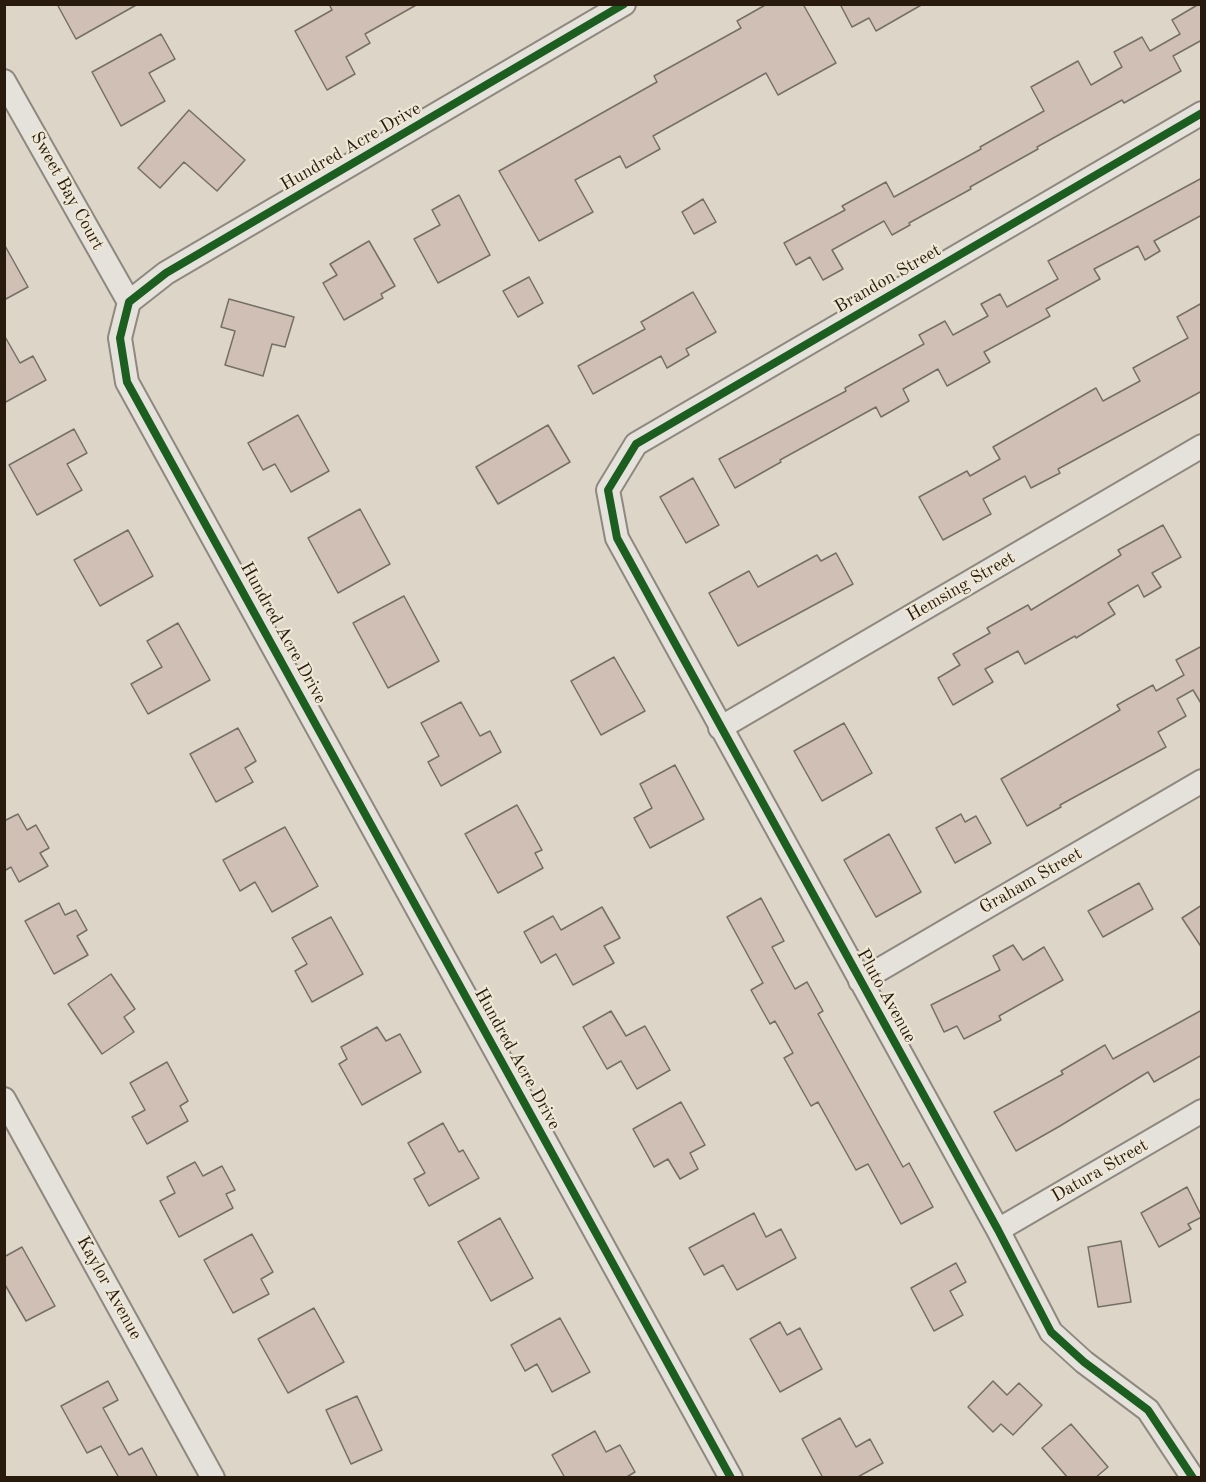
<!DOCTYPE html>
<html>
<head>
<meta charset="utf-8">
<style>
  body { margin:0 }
  #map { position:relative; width:1206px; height:1482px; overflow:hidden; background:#ddd6c8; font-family:"Old Standard TT",serif }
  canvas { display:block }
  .frame { position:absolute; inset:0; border:6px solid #281b0e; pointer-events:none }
</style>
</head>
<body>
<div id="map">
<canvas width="1206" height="1482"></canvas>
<div class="frame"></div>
</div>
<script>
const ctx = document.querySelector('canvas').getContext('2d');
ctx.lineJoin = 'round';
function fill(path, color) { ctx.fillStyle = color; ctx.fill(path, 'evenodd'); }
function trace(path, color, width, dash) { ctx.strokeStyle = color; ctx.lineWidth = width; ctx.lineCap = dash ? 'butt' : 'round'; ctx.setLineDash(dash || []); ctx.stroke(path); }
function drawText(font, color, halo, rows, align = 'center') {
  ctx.font = font + ' "Old Standard TT",serif'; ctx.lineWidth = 4.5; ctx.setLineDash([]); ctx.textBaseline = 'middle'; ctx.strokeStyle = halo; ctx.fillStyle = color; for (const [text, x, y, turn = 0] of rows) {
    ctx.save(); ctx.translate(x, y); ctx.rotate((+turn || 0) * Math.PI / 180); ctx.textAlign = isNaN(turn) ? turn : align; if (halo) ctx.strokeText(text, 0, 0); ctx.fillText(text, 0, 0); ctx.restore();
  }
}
const building = new Path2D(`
  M 57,4 L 138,4 L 76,39 Z
  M 329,4 L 418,4 L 365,34 L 370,43 L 346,57 L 355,74 L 327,90 L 295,31 L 332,10 Z
  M 767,4 L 803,4 L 836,63 L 778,95 L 766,73 L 653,136 L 660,149 L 626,168 L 620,156 L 575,180 L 593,212 L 539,241 L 499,171 L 657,82 L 654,76 L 741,28 L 737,21 Z
  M 840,4 L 923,4 L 876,31 L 869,18 L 852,27 Z
  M 1199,4 L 1202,4 L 1202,40 L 1173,56 L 1181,71 L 1124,103 L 1122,100 L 1037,147 L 1038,149 L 970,187 L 971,189 L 909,223 L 910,225 L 892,235 L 884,221 L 832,250 L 843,269 L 823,280 L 810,257 L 796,265 L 784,243 L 845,210 L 842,206 L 886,182 L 894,197 L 981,149 L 980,147 L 1044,111 L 1031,87 L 1078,61 L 1091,85 L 1122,67 L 1114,52 L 1142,37 L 1150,51 L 1180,34 L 1172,20 Z
  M 161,34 L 175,59 L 149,73 L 165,101 L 121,126 L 92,72 Z
  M 189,110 L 245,160 L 217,191 L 184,162 L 160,188 L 138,168 Z
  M 1202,178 L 1202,215 L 1154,241 L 1160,251 L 1145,260 L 1138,246 L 1094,269 L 1100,279 L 1046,309 L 1050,316 L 984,352 L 990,362 L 947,386 L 938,369 L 903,389 L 909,401 L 881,417 L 876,407 L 780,460 L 781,462 L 735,488 L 719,459 L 846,391 L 845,388 L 924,344 L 919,335 L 945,321 L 953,335 L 988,316 L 981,304 L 1000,294 L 1007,307 L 1058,279 L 1048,261 Z
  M 459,195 L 490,255 L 438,283 L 414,239 L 440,225 L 432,210 Z
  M 703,199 L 716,222 L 694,234 L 682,212 Z
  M 369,241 L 395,286 L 381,294 L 383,298 L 344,320 L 323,283 L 337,275 L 330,264 Z
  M 4,244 L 28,287 L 4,300 Z
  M 529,277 L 543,303 L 518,317 L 503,291 Z
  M 693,292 L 716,332 L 686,349 L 689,355 L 667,368 L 661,356 L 593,394 L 578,366 L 645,329 L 641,322 Z
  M 229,299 L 294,317 L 285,347 L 272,344 L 263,376 L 225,365 L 235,331 L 221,327 Z
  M 1202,303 L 1202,391 L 1058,469 L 1060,473 L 1031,488 L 1025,476 L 983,499 L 991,514 L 943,540 L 919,497 L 967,471 L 970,476 L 1000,459 L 993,447 L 1096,388 L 1103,401 L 1140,381 L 1133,368 L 1188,338 L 1177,317 Z
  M 4,335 L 20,363 L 33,356 L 46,380 L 4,403 Z
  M 298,415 L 329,471 L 291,492 L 275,464 L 263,470 L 248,443 Z
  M 548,425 L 570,462 L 498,504 L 476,467 Z
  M 74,429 L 87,453 L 67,464 L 82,490 L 37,515 L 9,465 Z
  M 693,478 L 719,525 L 686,543 L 660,497 Z
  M 360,509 L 390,564 L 338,593 L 308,538 Z
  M 1163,525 L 1181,557 L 1152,573 L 1161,587 L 1144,597 L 1138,585 L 1108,603 L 1115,614 L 1076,638 L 1075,636 L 1025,664 L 1018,651 L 985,669 L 993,682 L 953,705 L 938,678 L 960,665 L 953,654 L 990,633 L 987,628 L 1028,605 L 1031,610 L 1121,555 L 1118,550 Z
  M 128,530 L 153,576 L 100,606 L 74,560 Z
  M 836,553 L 853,584 L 738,646 L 709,593 L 749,571 L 758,587 L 817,555 L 821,561 Z
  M 404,596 L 439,661 L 388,688 L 353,623 Z
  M 178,623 L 210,680 L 148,714 L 131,684 L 162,667 L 147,641 Z
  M 1202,646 L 1202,705 L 1193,690 L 1177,699 L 1186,716 L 1158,732 L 1166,747 L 1060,805 L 1061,807 L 1027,826 L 1001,779 L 1120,710 L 1117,705 L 1153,685 L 1156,691 L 1184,675 L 1176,660 Z
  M 614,657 L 645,711 L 601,735 L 571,681 Z
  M 461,702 L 480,736 L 490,731 L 501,752 L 441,786 L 428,762 L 439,756 L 421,723 Z
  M 844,723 L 872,773 L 822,801 L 794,751 Z
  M 238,728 L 256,761 L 245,768 L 253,782 L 216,802 L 190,754 Z
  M 675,765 L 704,819 L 650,848 L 634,818 L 652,808 L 640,784 Z
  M 517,805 L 542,850 L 535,853 L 543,868 L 498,893 L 465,834 Z
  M 18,814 L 27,830 L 36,825 L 49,848 L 40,853 L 48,866 L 19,882 L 11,867 L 4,871 L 4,821 Z
  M 961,814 L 965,822 L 976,816 L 991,843 L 955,863 L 936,828 Z
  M 285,827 L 318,886 L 272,912 L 255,882 L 240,891 L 223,860 Z
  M 889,834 L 921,892 L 876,917 L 844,860 Z
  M 1139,883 L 1153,909 L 1103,937 L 1088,911 Z
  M 761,898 L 784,941 L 772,947 L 795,989 L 807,982 L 823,1011 L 818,1014 L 903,1167 L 909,1163 L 933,1207 L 901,1224 L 868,1164 L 856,1170 L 818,1102 L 811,1106 L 784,1058 L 793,1053 L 775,1021 L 770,1024 L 751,990 L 763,983 L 727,917 Z
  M 59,903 L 65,915 L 76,910 L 87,930 L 77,936 L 88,955 L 54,974 L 25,921 Z
  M 1202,905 L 1202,948 L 1182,918 Z
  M 602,907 L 620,938 L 604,946 L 614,963 L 573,985 L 556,954 L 541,963 L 524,932 L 553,916 L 561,930 Z
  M 331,917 L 363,974 L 312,1002 L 295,971 L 307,964 L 292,938 Z
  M 1013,945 L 1023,960 L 1044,947 L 1063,980 L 999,1016 L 1001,1020 L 964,1039 L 957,1026 L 944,1032 L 931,1005 L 1000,970 L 993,956 Z
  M 111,974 L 135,1009 L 124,1017 L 134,1032 L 102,1054 L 68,1004 Z
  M 1202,1010 L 1202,1055 L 1154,1082 L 1148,1072 L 1060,1126 L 1016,1151 L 994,1112 L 1063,1074 L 1061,1071 L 1105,1045 L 1113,1059 Z
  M 611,1011 L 626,1036 L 645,1026 L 670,1070 L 637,1089 L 621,1061 L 607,1069 L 583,1027 Z
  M 377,1027 L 386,1041 L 400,1034 L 421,1072 L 362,1105 L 339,1064 L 347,1059 L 341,1047 Z
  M 167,1062 L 188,1101 L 180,1106 L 188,1121 L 147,1144 L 132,1117 L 145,1110 L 130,1083 Z
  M 681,1102 L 705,1145 L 690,1153 L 698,1169 L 680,1179 L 668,1159 L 654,1167 L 633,1129 Z
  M 443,1123 L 459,1152 L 463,1150 L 479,1178 L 429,1206 L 414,1179 L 425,1173 L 408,1143 Z
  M 195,1162 L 203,1176 L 222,1166 L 235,1190 L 226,1194 L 233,1208 L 179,1237 L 160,1201 L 175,1193 L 167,1177 Z
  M 1187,1187 L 1202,1217 L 1188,1224 L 1191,1229 L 1159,1247 L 1141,1213 Z
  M 754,1213 L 766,1237 L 781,1229 L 796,1258 L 737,1290 L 723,1265 L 704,1275 L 689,1248 Z
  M 500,1218 L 533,1278 L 491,1301 L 458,1242 Z
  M 252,1234 L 273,1272 L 261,1279 L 269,1294 L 233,1313 L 204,1260 Z
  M 1121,1241 L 1131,1302 L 1098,1307 L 1088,1247 Z
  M 22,1247 L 55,1306 L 26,1321 L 4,1283 L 4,1257 Z
  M 956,1263 L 966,1282 L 950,1291 L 963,1315 L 934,1331 L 911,1288 Z
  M 314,1308 L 344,1362 L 288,1393 L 258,1339 Z
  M 560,1318 L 590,1372 L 552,1392 L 537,1364 L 525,1371 L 511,1345 Z
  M 780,1322 L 787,1335 L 800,1328 L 822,1369 L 780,1392 L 750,1339 Z
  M 108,1381 L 118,1400 L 103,1408 L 129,1455 L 142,1448 L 158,1478 L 119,1478 L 101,1446 L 87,1453 L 61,1406 Z
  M 993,1381 L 1007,1395 L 1019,1383 L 1042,1405 L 1013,1435 L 1001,1424 L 993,1432 L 968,1407 Z
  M 357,1396 L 382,1450 L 351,1464 L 326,1410 Z
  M 840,1418 L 856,1447 L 870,1439 L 883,1463 L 856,1478 L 823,1478 L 802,1439 Z
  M 1071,1424 L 1108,1467 L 1095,1478 L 1068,1478 L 1042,1448 Z
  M 595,1431 L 606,1452 L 620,1445 L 635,1472 L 625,1478 L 565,1478 L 552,1455 Z`);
fill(building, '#cfbfb5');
trace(building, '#756f66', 1.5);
const street = new Path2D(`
  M 624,4 L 166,273 L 129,302 L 120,338 L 127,382 L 731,1478
  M 4,81 L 129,302
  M 720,728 L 1202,446
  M 860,981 L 1202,781
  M 4,1099 L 213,1478
  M 998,1230 L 1202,1111
  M 1193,1478 L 1148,1410 L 1084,1362 L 1051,1332 L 998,1230 L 617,538 L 608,490 L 636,444 L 1202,113`);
trace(street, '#8e887f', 26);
trace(street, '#e5e2db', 22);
trace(new Path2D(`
  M 624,4 L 166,273 L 129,302 L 120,338 L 127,382 L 731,1478
  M 1193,1478 L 1148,1410 L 1084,1362 L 1051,1332 L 998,1230 L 617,538 L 608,490 L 636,444 L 1202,113`), '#1b5e20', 8);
drawText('18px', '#281b0e', '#eee7d6', [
  ["Hundred Acre Drive",351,147,-30],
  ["Sweet Bay Court",67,191,61],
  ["Brandon Street",888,279,-30],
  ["Hemsing Street",961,587,-30],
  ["Hundred Acre Drive",283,633,61],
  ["Graham Street",1031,881,-30],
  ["Pluto Avenue",886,996,61],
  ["Hundred Acre Drive",517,1059,61],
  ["Datura Street",1100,1171,-30],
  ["Kaylor Avenue",109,1288,61]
]);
</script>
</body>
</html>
